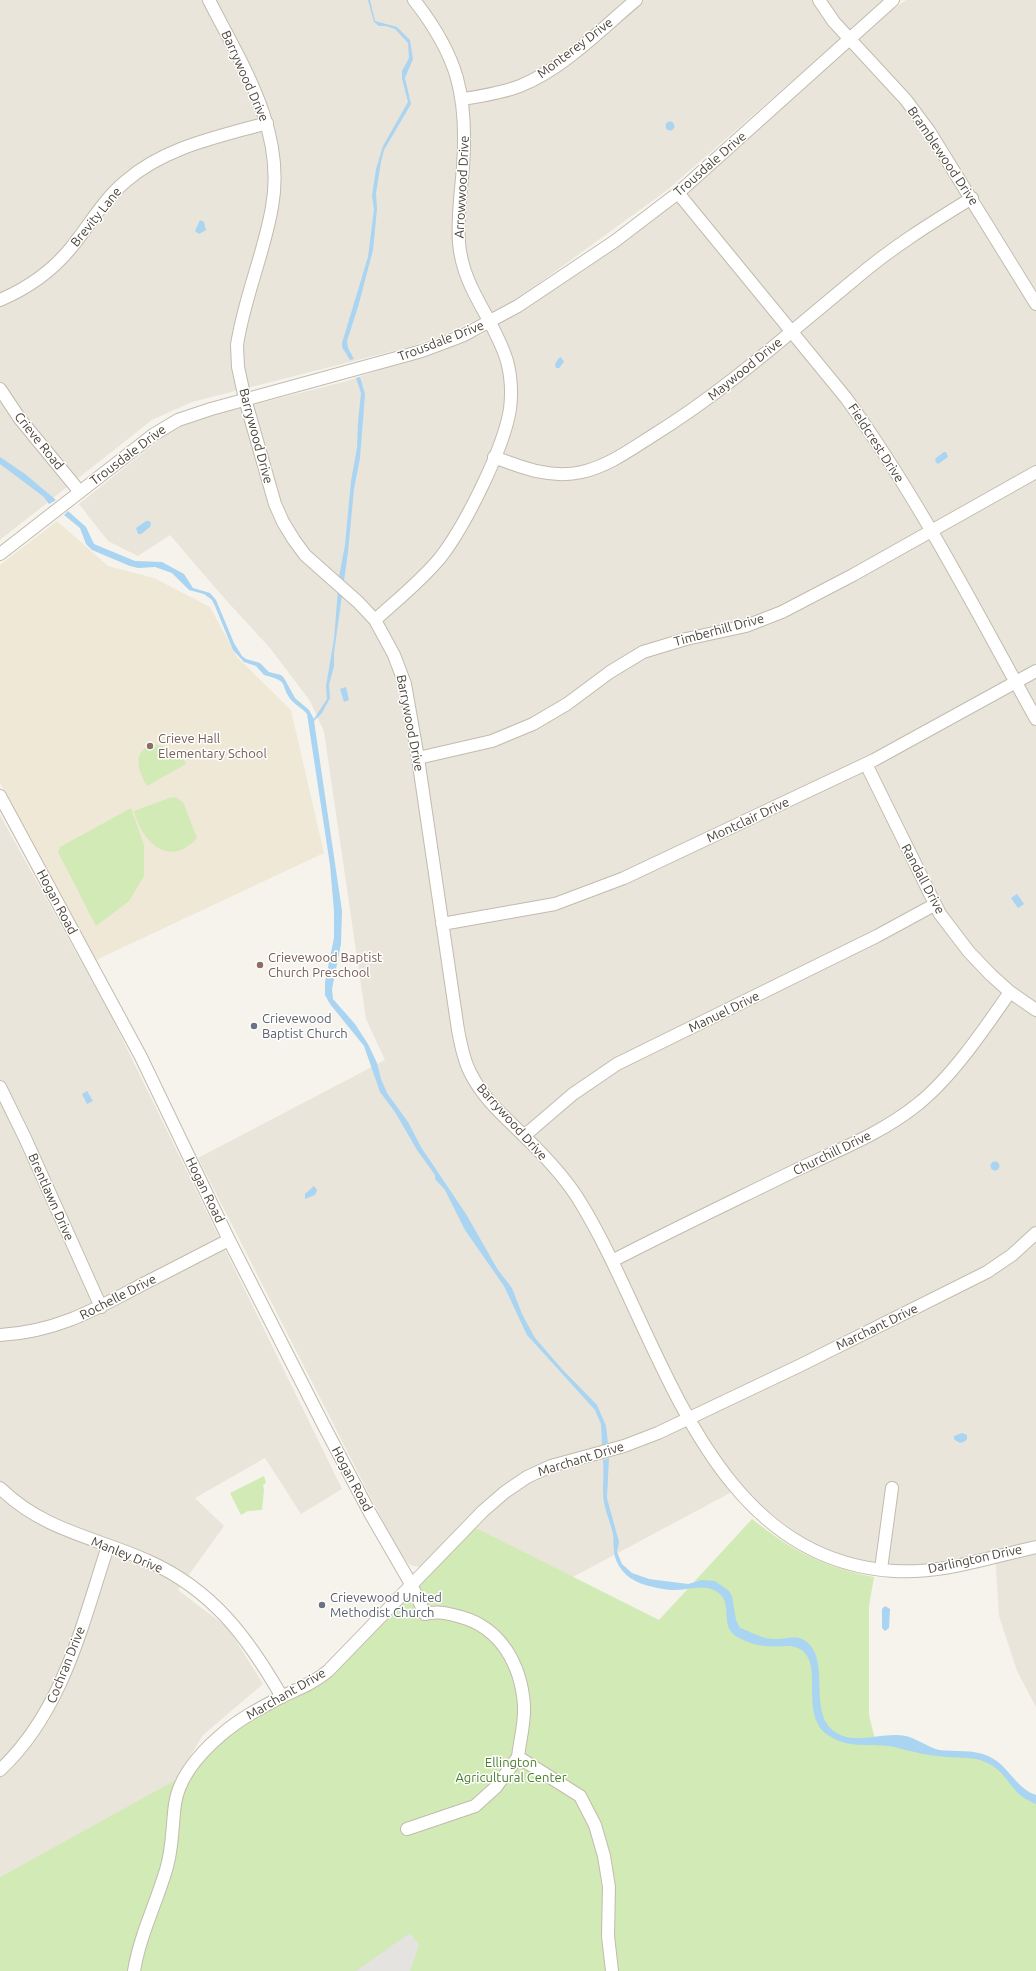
<!DOCTYPE html>
<html>
<head>
<meta charset="utf-8">
<style>
  body { margin:0 }
  canvas { display:block; background:#f6f3ec }
</style>
</head>
<body>
<canvas width="1036" height="1971"></canvas>
<script>
const ctx = document.querySelector('canvas').getContext('2d');
ctx.lineJoin = 'round';
function fill(path, color) { ctx.fillStyle = color; ctx.fill(path, 'evenodd'); }
function trace(path, color, width, dash) { ctx.strokeStyle = color; ctx.lineWidth = width; ctx.lineCap = dash ? 'butt' : 'round'; ctx.setLineDash(dash || []); ctx.stroke(path); }
function drawText(font, color, halo, rows, align = 'center') {
  ctx.font = font + ' Ubuntu,sans-serif'; ctx.lineWidth = 3; ctx.setLineDash([]); ctx.textBaseline = 'middle'; ctx.strokeStyle = halo; ctx.fillStyle = color; for (const [text, x, y, turn = 0] of rows) {
    ctx.save(); ctx.translate(x, y); ctx.rotate((+turn || 0) * Math.PI / 180); ctx.textAlign = isNaN(turn) ? turn : align; if (halo) ctx.strokeText(text, 0, 0); ctx.fillText(text, 0, 0); ctx.restore();
  }
}
fill(new Path2D(`
  M 0,0 L 885,0 L 666,191 L 513,302 L 453,331 L 413,346 L 192,402 L 152,420 L 0,540 Z
  M 906,0 L 1036,0 L 1036,1707 L 1017,1671 L 999,1616 L 995,1552 L 948,1564 L 916,1566 L 867,1563 L 814,1546 L 762,1507 L 743,1486 L 573,1577 L 470,1525 L 420,1567 L 410,1565 L 398,1551 L 198,1158 L 385,1060 L 366,1019 L 324,732 L 310,701 L 270,648 L 225,599 L 170,535 L 138,556 L 108,541 L 79,504 L 173,429 L 193,420 L 347,381 L 481,335 L 523,309 L 670,206 L 698,183 L 884,16 Z
  M 0,815 L 110,1014 L 342,1489 L 301,1514 L 265,1458 L 195,1498 L 224,1526 L 178,1590 L 228,1628 L 263,1684 L 203,1735 L 174,1782 L 0,1877 Z`), '#eae5da');
fill(new Path2D(`
  M 57,521 L 108,566 L 154,578 L 210,607 L 237,657 L 291,710 L 324,853 L 96,960 L 0,783 L 0,565 Z`), '#efe8d6');
fill(new Path2D(`
  M 154,744 L 164,747 L 169,757 L 179,751 L 186,764 L 147,786 C 138,770 131,751 154,744 Z
  M 172,797 L 173,798 L 176,797 L 182,802 L 183,802 L 197,838 C 169,869 142,842 134,811 Z
  M 131,808 L 144,845 L 144,876 L 129,901 L 96,926 L 58,852 L 60,847 Z
  M 264,1476 L 266,1483 L 263,1485 L 264,1490 L 262,1510 L 248,1511 L 241,1515 L 230,1493 Z
  M 752,1519 C 794,1552 821,1566 874,1577 L 869,1606 L 869,1715 L 876,1743 L 981,1757 L 1006,1773 L 1036,1802 L 1036,1971 L 0,1971 L 0,1877 L 185,1775 L 221,1735 L 304,1687 L 470,1525 L 659,1620 Z`), '#d2eab5');
fill(new Path2D(`
  M 410,1933 L 419,1945 L 410,1971 L 356,1971 Z`), '#e5e3e0');
fill(new Path2D(`
  M 368,0 L 370,0 L 375,21 L 397,27 L 410,40 L 413,59 L 405,78 L 411,104 L 384,150 L 381,162 L 376,193 L 377,209 L 373,250 L 358,307 L 347,341 L 348,348 L 354,359 L 350,360 L 342,347 L 342,343 L 368,257 L 374,209 L 372,196 L 376,169 L 383,146 L 408,102 L 402,79 L 402,71 L 409,58 L 408,43 L 395,29 L 386,26 L 379,26 L 374,22 Z
  M665.5 126a4.5 4.5 0 1 1 9 0a4.5 4.5 0 1 1-9 0Z
  M 200,220 L 204,222 L 206,230 L 199,234 L 195,231 Z
  M 561,357 L 564,362 L 559,368 L 556,368 L 555,364 L 558,359 Z
  M 360,377 L 365,394 L 360,458 L 354,489 L 348,552 L 334,653 L 334,666 L 329,685 L 330,698 L 322,713 L 314,721 L 342,911 L 341,944 L 332,989 L 333,999 L 355,1024 L 368,1044 L 377,1063 L 381,1079 L 387,1093 L 408,1122 L 421,1147 L 466,1214 L 498,1270 L 512,1288 L 522,1314 L 535,1338 L 562,1369 L 597,1405 L 606,1426 L 608,1443 L 602,1445 L 601,1424 L 595,1410 L 527,1335 L 504,1286 L 465,1230 L 445,1190 L 435,1179 L 435,1175 L 417,1150 L 395,1112 L 380,1092 L 364,1046 L 330,1004 L 325,995 L 325,982 L 334,938 L 334,911 L 330,865 L 307,714 C 303,709 297,706 292,701 C 278,684 292,682 264,675 L 256,666 L 244,662 L 233,650 L 215,606 L 212,600 L 204,594 L 189,590 L 172,573 L 155,567 L 138,568 L 130,566 L 92,550 L 86,544 L 80,528 L 64,515 L 68,511 L 86,527 L 94,544 L 135,561 L 162,562 L 184,574 L 193,588 L 210,593 L 216,600 L 234,643 L 242,656 L 246,659 L 260,663 L 269,672 L 281,675 L 284,678 L 295,698 L 309,710 L 314,719 L 327,699 L 326,686 L 334,639 L 339,577 L 345,545 L 351,481 L 357,448 L 358,422 L 361,393 L 356,378 Z
  M 944,452 L 946,452 L 948,457 L 938,464 L 935,461 L 936,458 Z
  M 0,457 L 25,474 L 56,500 L 49,504 L 44,497 L 0,464 Z
  M 146,521 L 149,521 L 151,523 L 150,527 L 141,534 L 138,534 L 136,528 Z
  M 346,687 L 349,700 L 344,702 L 340,689 Z
  M 1017,894 L 1024,904 L 1018,908 L 1011,898 Z
  M 87,1091 L 93,1101 L 87,1104 L 82,1094 Z
  M990.5 1166a4.5 4.5 0 1 1 9 0a4.5 4.5 0 1 1-9 0Z
  M 314,1186 L 317,1190 L 315,1195 L 305,1199 L 305,1194 Z
  M 962,1433 L 967,1435 L 967,1439 C 962,1444 960,1444 954,1439 L 954,1436 Z
  M 609,1458 L 607,1498 L 619,1542 L 617,1552 L 622,1564 L 632,1573 L 649,1579 L 688,1584 L 702,1580 L 715,1581 L 729,1591 L 732,1596 L 736,1620 L 740,1628 C 752,1632 763,1640 777,1639 C 786,1639 796,1635 804,1640 C 833,1658 806,1712 835,1732 C 855,1746 883,1731 906,1736 C 917,1739 928,1747 939,1750 C 955,1752 973,1749 988,1756 C 1008,1764 1015,1788 1036,1795 L 1036,1804 C 1030,1801 1024,1799 1019,1794 C 1005,1780 1002,1767 980,1760 C 970,1757 958,1758 947,1757 C 937,1756 925,1755 915,1752 C 906,1751 898,1747 889,1746 C 868,1744 846,1748 828,1735 C 800,1716 822,1670 804,1652 C 794,1642 779,1648 767,1646 C 758,1646 750,1643 741,1639 C 715,1627 737,1604 716,1591 C 703,1583 686,1591 671,1590 C 647,1587 623,1582 615,1557 C 613,1549 614,1542 613,1534 C 610,1520 603,1507 603,1492 C 603,1481 604,1471 603,1460 Z
  M 885,1606 L 890,1609 L 889,1628 L 885,1631 L 882,1628 L 882,1609 Z`), '#a9d4f2');
const minor = new Path2D(`
  M 209,0 C 242,65 286,131 272,207 C 264,254 244,298 237,345 L 238,367 L 245,399 L 275,504 L 283,522 L 294,540 L 305,555 L 358,602 L 375,620 L 394,655 L 405,684 L 418,758 L 458,1030 C 461,1045 464,1062 472,1076 C 484,1099 505,1117 523,1135 C 545,1156 567,1179 582,1205 C 662,1337 705,1559 894,1571 C 943,1574 990,1557 1036,1547
  M 819,0 L 834,22 L 906,100 L 929,131 L 1036,304
  M 463,99 C 482,96 502,93 520,86 C 564,68 600,30 636,0
  M 678,193 L 846,398 C 919,499 976,611 1036,719
  M 0,300 C 28,288 51,272 70,249 C 89,226 103,200 126,181 C 165,147 218,137 267,123
  M 0,389 L 20,419 L 80,492
  M 494,457 C 523,468 551,479 582,472 C 608,466 630,450 652,436 C 725,391 788,334 855,279 C 891,248 931,223 972,198
  M 0,554 L 153,435 L 178,420 L 211,409 L 422,351 L 462,336 L 518,306 L 615,241 L 678,193 L 893,0
  M 375,620 C 397,600 421,581 440,558 C 465,526 504,448 510,409 C 512,393 511,376 507,361 C 494,318 463,290 459,243 C 457,218 461,192 463,167 C 468,96 458,56 414,0
  M 418,758 L 492,741 L 533,724 L 567,704 L 610,672 L 643,652 L 686,639 L 746,626 L 782,612 L 853,575 L 1036,472
  M 866,764 L 940,914 L 969,952 L 991,975 L 1010,992 L 1036,1010
  M 0,796 L 141,1057 L 229,1240 L 324,1426 L 370,1513 L 411,1584 L 425,1614 C 438,1611 447,1613 461,1617 C 501,1628 521,1665 524,1705 C 525,1723 520,1739 518,1757 L 580,1796 L 595,1825 L 604,1856 L 609,1887 L 608,1936 L 612,1971
  M 442,924 L 555,904 L 624,878 L 874,760 L 1036,671
  M 0,1087 L 25,1138 L 101,1307
  M 524,1136 L 573,1094 L 617,1064 L 877,936 L 934,905
  M 612,1261 C 672,1230 733,1201 794,1171 C 836,1151 881,1134 918,1104 C 952,1077 985,1028 1010,992
  M 0,1335 C 57,1332 96,1309 145,1283 C 173,1269 201,1254 229,1240
  M 0,1488 C 44,1531 95,1537 148,1561 C 213,1590 248,1638 282,1697
  M 881,1569 L 892,1488
  M 0,1770 C 63,1711 82,1625 108,1546
  M 407,1829 L 475,1806 L 496,1787 L 518,1757
  M 134,1971 C 140,1935 156,1904 166,1870 C 173,1848 172,1826 175,1804 C 179,1776 200,1753 221,1735 C 239,1719 262,1707 283,1696 C 298,1689 314,1683 328,1671 L 483,1511 L 505,1492 L 527,1477 L 551,1466 L 624,1446 L 658,1433 L 801,1365 L 987,1272 L 1012,1255 L 1036,1233`);
trace(minor, '#c2bbae', 14);
trace(minor, '#fff', 12);
for (const [x, y, r, color] of [
  [150,746,4,"#8d6e63"],
  [260,965,4,"#8d6e63"],
  [254,1026,4,"#6b7280"],
  [322,1605,4,"#6b7280"]
]) { const dot = new Path2D(); dot.arc(x, y, r, 0, 2 * Math.PI); ctx.fillStyle = color; ctx.fill(dot); trace(dot, '#fff', 1.5); }
drawText('13px', '#4b4439', '#fff', [
  ["Monterey Drive",575,48,-37],
  ["Barrywood Drive",245,76,66],
  ["Bramblewood Drive",943,156,56],
  ["Trousdale Drive",710,164,-41],
  ["Arrowwood Drive",462,187,-87],
  ["Brevity Lane",96,217,-51],
  ["Trousdale Drive",441,341,-21],
  ["Maywood Drive",745,369,-39],
  ["Barrywood Drive",256,436,75],
  ["Crieve Road",39,441,51],
  ["Fieldcrest Drive",876,443,57],
  ["Trousdale Drive",128,455,-37],
  ["Timberhill Drive",719,630,-15],
  ["Barrywood Drive",410,723,79],
  ["Montclair Drive",748,820,-25],
  ["Randall Drive",923,879,62],
  ["Hogan Road",57,902,62],
  ["Manuel Drive",724,1012,-26],
  ["Barrywood Drive",512,1122,48],
  ["Churchill Drive",832,1153,-26],
  ["Hogan Road",205,1190,64],
  ["Brentlawn Drive",51,1197,66],
  ["Rochelle Drive",118,1297,-27],
  ["Marchant Drive",877,1327,-26],
  ["Marchant Drive",581,1459,-17],
  ["Hogan Road",352,1479,62],
  ["Manley Drive",127,1555,22],
  ["Darlington Drive",975,1559,-12],
  ["Cochran Drive",66,1665,-68],
  ["Marchant Drive",286,1694,-30]
]);
drawText('13px', '#785e54', '#fff', [
  ["Crieve Hall",158,739],
  ["Elementary School",158,754],
  ["Crievewood Baptist",268,958],
  ["Church Preschool",268,973]
], 'left');
drawText('13px', '#5b616d', '#fff', [
  ["Crievewood",262,1019],
  ["Baptist Church",262,1034],
  ["Crievewood United",330,1598],
  ["Methodist Church",330,1613]
], 'left');
drawText('13px', '#4a7f2a', '#fff', [
  ["Ellington",511,1763],
  ["Agricultural Center",511,1778]
]);
</script>
</body>
</html>
